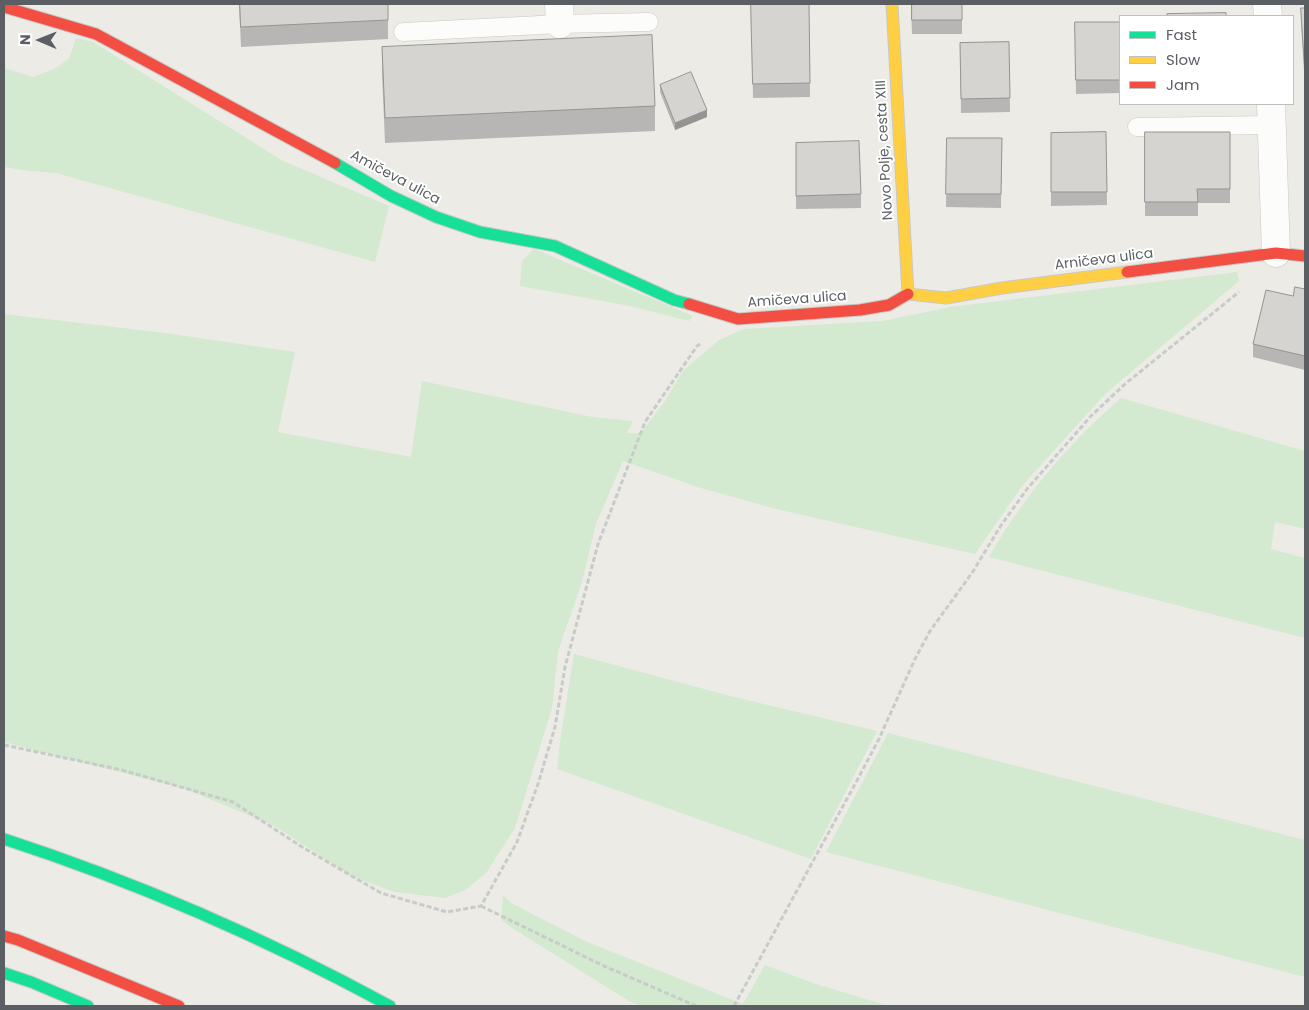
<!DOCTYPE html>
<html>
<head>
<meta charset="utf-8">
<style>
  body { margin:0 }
  #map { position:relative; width:1309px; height:1010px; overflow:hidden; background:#ecebe6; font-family:Poppins,sans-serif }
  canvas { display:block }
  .frame { position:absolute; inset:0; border:5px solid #5b5f64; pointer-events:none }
  .legend { position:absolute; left:1119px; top:15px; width:175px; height:90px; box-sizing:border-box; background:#fff; border:1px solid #bdbfc1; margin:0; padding:6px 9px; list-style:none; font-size:15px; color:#5b5f64 }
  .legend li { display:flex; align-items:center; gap:10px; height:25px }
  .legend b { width:25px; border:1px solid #bdbfc1 }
  .north { position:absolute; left:15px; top:15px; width:50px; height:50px; -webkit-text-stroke:4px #fff; paint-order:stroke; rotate:271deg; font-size:14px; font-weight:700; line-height:20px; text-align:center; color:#5b5f64 }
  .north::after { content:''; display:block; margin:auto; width:18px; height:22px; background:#5b5f64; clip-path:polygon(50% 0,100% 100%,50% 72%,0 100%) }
</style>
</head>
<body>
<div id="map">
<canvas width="1309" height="1010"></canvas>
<div class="frame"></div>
<ul class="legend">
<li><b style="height:6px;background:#16e098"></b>Fast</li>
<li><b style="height:6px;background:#ffcf43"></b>Slow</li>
<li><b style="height:6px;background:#f24e42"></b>Jam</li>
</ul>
<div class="north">N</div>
</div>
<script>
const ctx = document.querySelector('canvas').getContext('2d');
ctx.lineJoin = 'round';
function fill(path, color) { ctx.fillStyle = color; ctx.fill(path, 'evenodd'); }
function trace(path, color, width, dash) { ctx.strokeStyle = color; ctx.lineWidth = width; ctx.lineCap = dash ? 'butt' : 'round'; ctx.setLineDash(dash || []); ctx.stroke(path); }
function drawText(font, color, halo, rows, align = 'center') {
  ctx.font = font + ' Poppins,sans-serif'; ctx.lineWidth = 4; ctx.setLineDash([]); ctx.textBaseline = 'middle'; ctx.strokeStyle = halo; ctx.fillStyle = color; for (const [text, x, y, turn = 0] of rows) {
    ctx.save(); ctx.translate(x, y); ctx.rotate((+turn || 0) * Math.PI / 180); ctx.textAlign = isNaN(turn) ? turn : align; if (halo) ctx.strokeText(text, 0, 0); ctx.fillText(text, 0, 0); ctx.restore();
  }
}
fill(new Path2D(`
  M 76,38 L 93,42 L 283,161 L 389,206 L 375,262 L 56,173 L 29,171 L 4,167 L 4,68 L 33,77 L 54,69 L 69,59 Z
  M 534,249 L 693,316 L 689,321 L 630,306 L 520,286 L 522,261 Z
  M 1237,272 L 1239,281 L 1105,394 L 1022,486 L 975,554 L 776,509 L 701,488 L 623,461 L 596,524 L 581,585 L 558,651 L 552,708 L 515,828 L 486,873 L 465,890 L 445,898 L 395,892 L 353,877 L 273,825 L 185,789 L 4,742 L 4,314 L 165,333 L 295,352 L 278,432 L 411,457 L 422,381 L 592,417 L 633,421 L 627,433 L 641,433 L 665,401 L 683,371 L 719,340 L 744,329 L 883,321 L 950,307 Z
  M 1121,398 L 1305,451 L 1305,529 L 1275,522 L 1271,549 L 1305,558 L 1305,638 L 989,557 C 1024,496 1068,444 1121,398 Z
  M 574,654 L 730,696 L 877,731 L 811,859 L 557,769 L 561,735 Z
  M 888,733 L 1305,840 L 1305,977 L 826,852 Z
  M 503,895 L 511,903 L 587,942 L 743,1004 L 765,965 L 813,983 L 888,1006 L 641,1006 L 629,1001 L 509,926 L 501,920 Z`), '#d3e9d0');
const lane = new Path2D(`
  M 403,32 L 560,24 L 649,22
  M 1137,127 L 1271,125`);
const street = new Path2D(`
  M 559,4 L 560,24
  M 1267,4 L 1268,16
  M 1271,104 L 1276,253`);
const fast = new Path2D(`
  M 335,163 L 391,196 L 436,217 L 480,232 L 555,246 L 674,300 L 689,304
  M 4,839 C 139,883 265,938 390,1006
  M 4,973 L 31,982 L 88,1006`);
const slow = new Path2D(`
  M 892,4 L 908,294
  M 908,294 L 946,298 L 1002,288 L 1127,272`);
const jam = new Path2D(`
  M 4,7 L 96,34 L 335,163
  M 1127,272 L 1276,253 L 1305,256
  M 689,304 L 738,319 L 860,310 L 889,305 L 908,294
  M 4,936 L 18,940 L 179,1006`);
trace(lane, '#c8c8c6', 19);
trace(street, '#c8c8c6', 29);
trace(fast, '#c8c9c8', 13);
trace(slow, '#c8c9c8', 13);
trace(jam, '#c8c9c8', 13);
trace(new Path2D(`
  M 4,745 L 122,770 L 233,802 L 302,847 L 381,893 L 447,912 L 481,906 L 517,842 L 538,784 L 555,727 L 565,667 L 598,544 L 645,422 L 697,346 L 702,343
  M 481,906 L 604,966 L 696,1006
  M 734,1006 L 854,786 L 879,739 L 915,659 L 930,631 L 972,573 L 1000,527 L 1027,489 L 1091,416 L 1125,384 L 1239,292`), '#c8ccc9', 3, [5, 2.5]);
trace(lane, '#fcfcfb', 18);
trace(street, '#fcfcfb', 28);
trace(fast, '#16e098', 11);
trace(slow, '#ffcf43', 11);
trace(jam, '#f24e42', 11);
fill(new Path2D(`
  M 239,4 L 388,4 L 388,39 L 241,47 Z
  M 751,4 L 809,4 L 810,97 L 753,98 Z
  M 911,4 L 962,4 L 962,34 L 912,34 Z
  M 1301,8 L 1305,8 L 1305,87 L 1301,22 Z
  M 1075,22 L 1120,22 L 1120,93 L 1076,94 Z
  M 1009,42 L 1010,112 L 961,113 L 960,43 Z
  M 382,47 L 655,106 L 655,131 L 385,143 L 382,72 Z
  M 660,85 L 707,117 L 675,130 L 660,92 Z
  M 1106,132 L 1107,205 L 1051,206 L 1051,133 Z
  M 1145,132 L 1230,189 L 1230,203 L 1198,203 L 1198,216 L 1145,216 Z
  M 947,138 L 1002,138 L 1001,208 L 946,207 Z
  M 796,143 L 861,194 L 861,208 L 796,209 Z
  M 1305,289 L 1305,370 L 1253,357 L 1253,344 L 1293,296 Z`), '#b8b6b4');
fill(new Path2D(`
  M 707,110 L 707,117 L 675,130 L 675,123 Z`), '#969492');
const building = new Path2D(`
  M 240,4 L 388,4 L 388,20 L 241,27 Z
  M 751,4 L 809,4 L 810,83 L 753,84 Z
  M 912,4 L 962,4 L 962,20 L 912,20 Z
  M 1301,8 L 1305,8 L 1305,73 Z
  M 1226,13 L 1226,16 L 1167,16 L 1167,14 Z
  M 1075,22 L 1120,22 L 1120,80 L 1076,80 Z
  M 652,35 L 655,106 L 385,118 L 382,47 Z
  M 1009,42 L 1010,98 L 961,99 L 960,43 Z
  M 691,72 L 707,110 L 675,123 L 660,85 Z
  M 1106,132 L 1107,192 L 1051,192 L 1051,133 Z
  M 1145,132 L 1230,132 L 1230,189 L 1197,189 L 1198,202 L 1145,202 Z
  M 947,138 L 1002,138 L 1001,194 L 946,194 Z
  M 859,141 L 861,194 L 796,196 L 796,143 Z
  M 1295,287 L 1305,289 L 1305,356 L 1253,344 L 1266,290 L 1293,296 Z`);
fill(building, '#d6d4d1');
trace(building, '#969492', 1);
drawText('14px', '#5b5f64', '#fff', [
  ["Novo Polje, cesta XIII",885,150,-93],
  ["Amičeva ulica",395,178,28],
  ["Arničeva ulica",1104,260,-7],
  ["Amičeva ulica",797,300,-4]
]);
</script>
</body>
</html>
